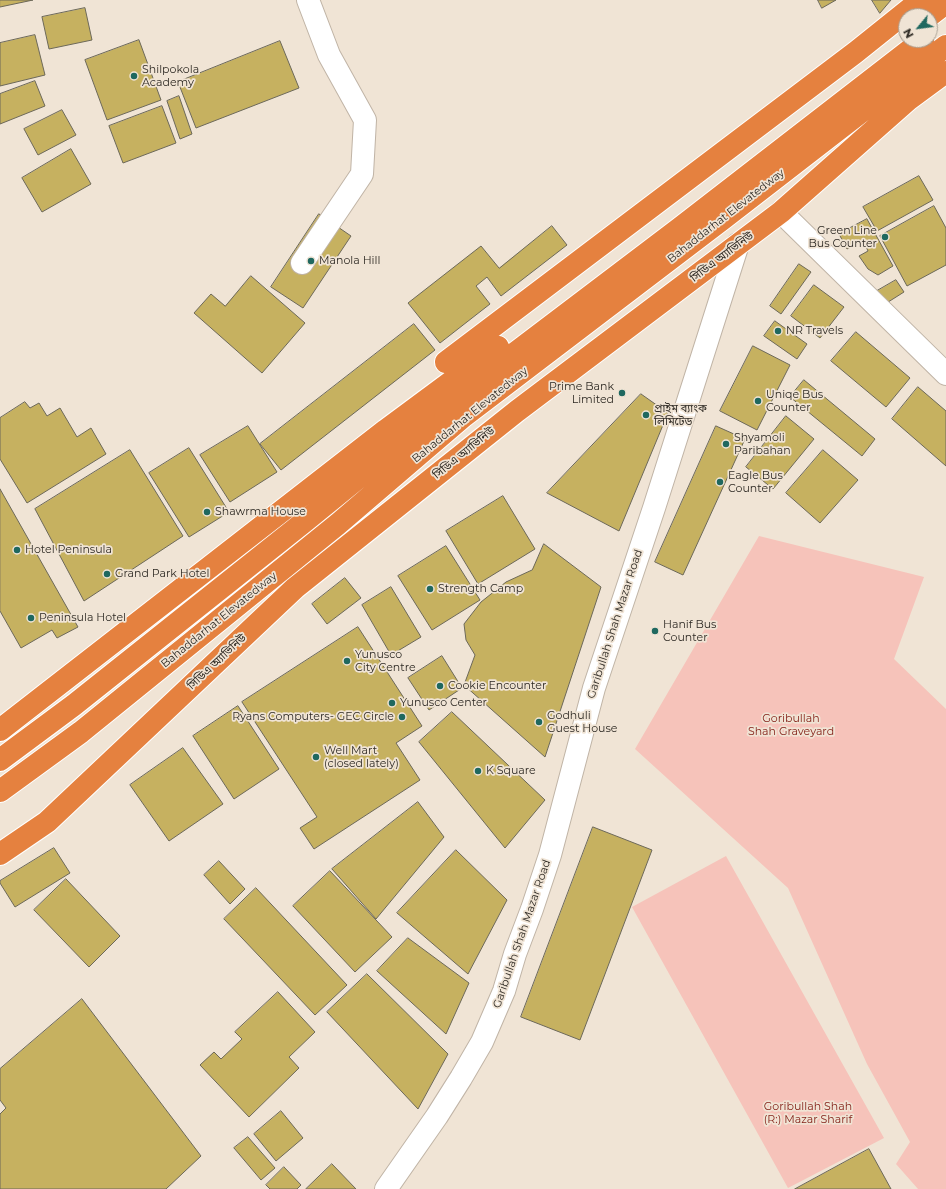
<!DOCTYPE html>
<html>
<head>
<meta charset="utf-8">
<style>
  body { margin:0 }
  #map { position:relative; width:946px; height:1189px; overflow:hidden; background:#f0e4d5; font-family:Montserrat,sans-serif }
  canvas { display:block }
  .north { position:absolute; left:898px; top:8px; width:40px; height:40px; box-sizing:border-box; background:#f0e4d5; border:1px solid #a29a8e; border-radius:50%; rotate:241deg; font-size:11px; font-weight:700; line-height:16px; text-align:center; color:#2e2a24 }
  .north::after { content:''; display:block; margin:auto; width:14px; height:18px; background:#1f685f; clip-path:polygon(50% 0,100% 100%,50% 72%,0 100%) }
</style>
</head>
<body>
<div id="map">
<canvas width="946" height="1189"></canvas>
<div class="north">N</div>
</div>
<script>
const ctx = document.querySelector('canvas').getContext('2d');
ctx.lineJoin = 'round';
function fill(path, color) { ctx.fillStyle = color; ctx.fill(path, 'evenodd'); }
function trace(path, color, width, dash) { ctx.strokeStyle = color; ctx.lineWidth = width; ctx.lineCap = dash ? 'butt' : 'round'; ctx.setLineDash(dash || []); ctx.stroke(path); }
function drawText(font, color, halo, rows, align = 'center') {
  ctx.font = font + ' Montserrat,"Noto Sans Bengali",sans-serif'; ctx.lineWidth = 3.5; ctx.setLineDash([]); ctx.textBaseline = 'middle'; ctx.strokeStyle = halo; ctx.fillStyle = color; for (const [text, x, y, turn = 0] of rows) {
    ctx.save(); ctx.translate(x, y); ctx.rotate((+turn || 0) * Math.PI / 180); ctx.textAlign = isNaN(turn) ? turn : align; if (halo) ctx.strokeText(text, 0, 0); ctx.fillText(text, 0, 0); ctx.restore();
  }
}
fill(new Path2D(`
  M 759,536 L 924,577 L 894,659 L 946,709 L 946,1189 L 918,1189 L 896,1164 L 910,1142 L 867,1064 L 788,888 L 635,749 Z
  M 726,856 L 884,1138 L 788,1188 L 632,907 Z`), '#f6c3ba');
const building = new Path2D(`
  M 0,0 L 33,0 L 0,7 Z
  M 818,0 L 836,0 L 822,8 Z
  M 872,0 L 891,0 L 880,13 Z
  M 85,8 L 92,40 L 49,49 L 42,17 Z
  M 35,35 L 45,75 L 0,86 L 0,43 Z
  M 139,40 L 161,100 L 107,120 L 85,60 Z
  M 280,41 L 299,88 L 196,128 L 178,82 Z
  M 35,81 L 45,106 L 0,124 L 0,94 Z
  M 179,96 L 192,134 L 180,139 L 167,101 Z
  M 162,106 L 176,143 L 123,163 L 109,126 Z
  M 62,110 L 76,135 L 38,155 L 24,129 Z
  M 71,149 L 91,184 L 42,212 L 22,178 Z
  M 919,176 L 933,200 L 877,231 L 863,207 Z
  M 934,206 L 946,228 L 946,265 L 907,286 L 880,236 Z
  M 319,214 L 351,236 L 303,308 L 271,287 Z
  M 867,219 L 893,266 L 878,275 L 868,269 L 859,256 L 868,251 L 863,240 L 847,249 L 839,234 Z
  M 552,226 L 567,245 L 501,296 L 487,277 L 476,286 L 490,304 L 440,343 L 408,303 L 481,246 L 499,268 Z
  M 799,264 L 811,272 L 781,314 L 770,306 Z
  M 251,276 L 305,323 L 262,373 L 194,313 L 211,294 L 225,306 Z
  M 896,280 L 904,292 L 885,304 L 877,291 Z
  M 814,285 L 844,307 L 820,338 L 791,316 Z
  M 775,321 L 807,344 L 797,359 L 764,336 Z
  M 414,324 L 435,350 L 281,470 L 260,444 Z
  M 856,332 L 910,378 L 886,407 L 831,361 Z
  M 753,346 L 790,365 L 757,430 L 720,411 Z
  M 804,380 L 875,439 L 862,456 L 790,397 Z
  M 918,387 L 946,411 L 946,466 L 892,419 Z
  M 641,394 L 668,413 L 619,531 L 547,493 Z
  M 25,402 L 30,408 L 39,403 L 47,416 L 60,408 L 77,437 L 91,428 L 106,454 L 27,503 L 0,459 L 0,418 Z
  M 786,416 L 814,439 L 773,489 L 746,467 Z
  M 248,426 L 277,472 L 230,502 L 200,455 Z
  M 716,426 L 745,439 L 683,575 L 655,562 Z
  M 189,448 L 229,512 L 189,537 L 149,473 Z
  M 130,450 L 183,536 L 84,601 L 35,509 Z
  M 823,450 L 858,480 L 820,523 L 786,493 Z
  M 0,489 L 78,627 L 57,638 L 52,630 L 21,648 L 0,611 Z
  M 503,496 L 535,549 L 478,584 L 446,531 Z
  M 544,544 L 601,587 L 545,757 L 464,685 L 475,655 L 466,640 L 464,624 L 481,602 L 506,582 L 532,570 Z
  M 446,546 L 480,600 L 432,630 L 398,576 Z
  M 345,578 L 361,598 L 327,624 L 312,604 Z
  M 391,587 L 421,637 L 391,655 L 362,605 Z
  M 358,627 L 422,726 L 396,743 L 420,780 L 314,849 L 300,828 L 317,817 L 242,702 Z
  M 442,656 L 462,688 L 429,710 L 408,678 Z
  M 238,706 L 279,769 L 234,799 L 193,736 Z
  M 452,712 L 545,800 L 505,848 L 419,742 Z
  M 183,748 L 223,804 L 169,841 L 130,785 Z
  M 418,802 L 444,837 L 376,919 L 332,869 Z
  M 593,827 L 652,850 L 580,1040 L 521,1017 Z
  M 54,848 L 70,873 L 15,907 L 0,883 L 0,881 Z
  M 456,850 L 507,900 L 468,974 L 397,913 Z
  M 219,861 L 245,889 L 230,904 L 204,875 Z
  M 330,871 L 392,937 L 355,972 L 293,906 Z
  M 66,879 L 120,936 L 89,967 L 34,910 Z
  M 256,888 L 347,985 L 315,1015 L 224,919 Z
  M 408,938 L 469,983 L 446,1034 L 377,971 Z
  M 367,974 L 448,1054 L 418,1109 L 327,1012 Z
  M 278,992 L 315,1032 L 289,1057 L 299,1068 L 249,1117 L 200,1065 L 214,1052 L 221,1059 L 242,1039 L 235,1032 Z
  M 82,999 L 201,1156 L 166,1189 L 0,1189 L 0,1114 L 6,1108 L 0,1100 L 0,1069 Z
  M 281,1111 L 303,1138 L 276,1161 L 254,1134 Z
  M 248,1137 L 275,1168 L 261,1180 L 234,1148 Z
  M 869,1149 L 891,1189 L 795,1189 Z
  M 332,1164 L 356,1189 L 306,1189 Z
  M 284,1167 L 301,1185 L 297,1189 L 270,1189 L 266,1185 Z`);
fill(building, '#c6b160');
trace(building, '#6c6859', 1);
const minor = new Path2D(`
  M 781,212 L 946,374
  M 302,263 L 362,174 L 365,120 L 329,55 L 308,0
  M 386,1189 L 437,1116 L 461,1078 L 482,1042 L 504,991 L 515,954 L 532,909 L 550,855 L 594,688 L 654,508 L 738,244`);
const highway = new Path2D(`
  M 929,16 L 946,3
  M 446,362 L 856,52 L 921,0
  M 0,730 L 386,430 L 498,347
  M 0,760 L 74,705 L 304,522 L 465,391 L 680,228 L 923,40
  M 0,791 L 81,732 L 338,524 L 464,416 L 724,218 L 946,46
  M 0,854 L 47,822 L 295,588 L 517,411 L 781,212 L 909,99 L 946,72`);
trace(minor, '#c0b4a6', 24);
trace(highway, '#fff', 24);
trace(minor, '#fff', 22);
trace(highway, '#e5813f', 22);
for (const [x, y, r, color] of [
  [134,76,4,"#1f685f"],
  [885,237,4,"#1f685f"],
  [311,261,4,"#1f685f"],
  [778,331,4,"#1f685f"],
  [622,393,4,"#1f685f"],
  [758,401,4,"#1f685f"],
  [646,415,4,"#1f685f"],
  [726,444,4,"#1f685f"],
  [720,482,4,"#1f685f"],
  [207,512,4,"#1f685f"],
  [17,550,4,"#1f685f"],
  [107,574,4,"#1f685f"],
  [430,589,4,"#1f685f"],
  [31,618,4,"#1f685f"],
  [655,631,4,"#1f685f"],
  [347,661,4,"#1f685f"],
  [440,686,4,"#1f685f"],
  [392,703,4,"#1f685f"],
  [402,717,4,"#1f685f"],
  [539,722,4,"#1f685f"],
  [316,757,4,"#1f685f"],
  [478,771,4,"#1f685f"]
]) { const dot = new Path2D(); dot.arc(x, y, r, 0, 2 * Math.PI); ctx.fillStyle = color; ctx.fill(dot); trace(dot, '#f0e4d5', 1.5); }
drawText('11px', '#2e2a24', '#f0e4d5', [
  ["Shilpokola",142,70],
  ["Academy",142,83],
  ["Green Line",877,231,"right"],
  ["Bus Counter",877,244,"right"],
  ["Manola Hill",319,261],
  ["NR Travels",786,331],
  ["Prime Bank",614,387,"right"],
  ["Limited",614,400,"right"],
  ["Uniqe Bus",766,395],
  ["Counter",766,408],
  ["প্রাইম ব্যাংক",654,409],
  ["লিমিটেড",654,422],
  ["Shyamoli",734,438],
  ["Paribahan",734,451],
  ["Eagle Bus",728,476],
  ["Counter",728,489],
  ["Shawrma House",215,512],
  ["Hotel Peninsula",25,550],
  ["Grand Park Hotel",115,574],
  ["Strength Camp",438,589],
  ["Peninsula Hotel",39,618],
  ["Hanif Bus",663,625],
  ["Counter",663,638],
  ["Yunusco",355,655],
  ["City Centre",355,668],
  ["Cookie Encounter",448,686],
  ["Yunusco Center",400,703],
  ["Godhuli",547,716],
  ["Guest House",547,729],
  ["Ryans Computers- GEC Circle",394,717,"right"],
  ["Well Mart",324,751],
  ["(closed lately)",324,764],
  ["K Square",486,771]
], 'left');
drawText('11px', '#2e2a24', '#f0e4d5', [
  ["Bahaddarhat Elevatedway",726,216,-38],
  ["সিডিএ অ্যাভিনিউ",722,257,-37],
  ["Bahaddarhat Elevatedway",470,415,-39],
  ["সিডিএ অ্যাভিনিউ",464,453,-39],
  ["Bahaddarhat Elevatedway",219,620,-39],
  ["Garibullah Shah Mazar Road",615,624,-72],
  ["সিডিএ অ্যাভিনিউ",217,662,-43],
  ["Garibullah Shah Mazar Road",522,934,-71]
]);
drawText('11px', '#842219', '#f0e4d5', [
  ["Goribullah",791,719],
  ["Shah Graveyard",791,732],
  ["Goribullah Shah",808,1107],
  ["(R:) Mazar Sharif",808,1120]
]);
</script>
</body>
</html>
